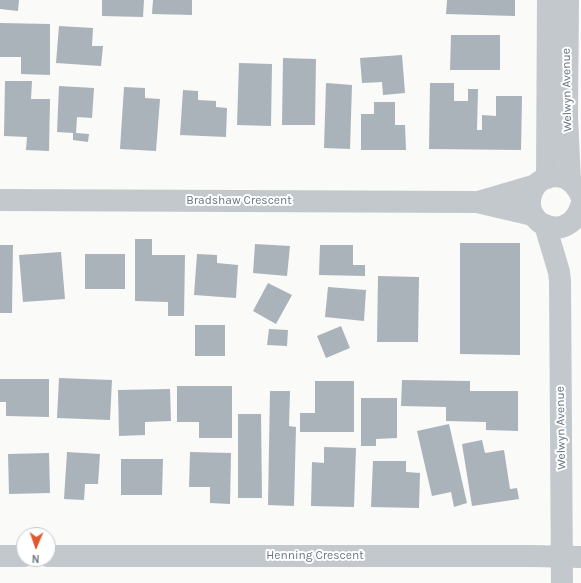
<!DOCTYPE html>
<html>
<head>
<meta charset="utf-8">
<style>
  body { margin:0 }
  #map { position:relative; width:581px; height:583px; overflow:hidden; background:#fafaf8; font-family:Karla,sans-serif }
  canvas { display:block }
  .north { position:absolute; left:16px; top:527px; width:40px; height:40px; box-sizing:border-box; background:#fff; border:1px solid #c1c8cd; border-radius:50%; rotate:182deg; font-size:11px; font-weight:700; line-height:16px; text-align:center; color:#657683 }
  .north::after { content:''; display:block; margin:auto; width:14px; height:18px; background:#e4572e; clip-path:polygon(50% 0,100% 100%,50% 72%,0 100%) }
</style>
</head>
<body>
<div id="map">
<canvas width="581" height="583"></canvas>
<div class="north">N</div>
</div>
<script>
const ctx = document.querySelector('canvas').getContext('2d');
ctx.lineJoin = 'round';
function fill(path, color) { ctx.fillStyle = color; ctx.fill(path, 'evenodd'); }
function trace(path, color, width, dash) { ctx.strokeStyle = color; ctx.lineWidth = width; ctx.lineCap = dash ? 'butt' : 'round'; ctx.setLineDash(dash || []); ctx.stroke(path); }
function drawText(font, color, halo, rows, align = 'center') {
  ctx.font = font + ' Karla,sans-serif'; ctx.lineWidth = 4; ctx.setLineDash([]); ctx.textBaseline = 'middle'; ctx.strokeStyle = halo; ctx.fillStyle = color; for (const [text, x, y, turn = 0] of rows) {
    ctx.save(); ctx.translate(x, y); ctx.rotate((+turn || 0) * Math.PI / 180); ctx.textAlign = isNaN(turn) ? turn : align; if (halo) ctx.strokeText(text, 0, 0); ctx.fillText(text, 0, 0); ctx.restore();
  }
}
fill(new Path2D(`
  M 0,0 L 19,0 L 18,11 L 0,9 Z
  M 102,0 L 144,0 L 143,17 L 102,16 Z
  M 153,0 L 192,0 L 192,15 L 152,14 Z
  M 447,0 L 515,0 L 515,16 L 446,14 Z
  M 0,23 L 50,24 L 50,75 L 21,74 L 21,57 L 0,57 Z
  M 59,26 L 93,28 L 92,46 L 103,46 L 101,66 L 56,63 Z
  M 451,35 L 500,35 L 500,70 L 450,70 Z
  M 402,55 L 405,93 L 383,95 L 382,82 L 362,83 L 360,58 Z
  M 283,58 L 316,59 L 315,125 L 282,125 Z
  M 239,63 L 272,64 L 271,126 L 237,125 Z
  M 5,81 L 32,81 L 31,99 L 50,99 L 49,151 L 26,150 L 27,137 L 4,136 Z
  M 326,83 L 352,85 L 350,149 L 324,148 Z
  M 430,83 L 454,83 L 454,101 L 468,101 L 468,89 L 478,89 L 477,130 L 482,130 L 482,115 L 496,116 L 496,96 L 522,96 L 521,150 L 429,149 Z
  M 59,86 L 94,88 L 92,118 L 77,117 L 76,133 L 89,134 L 88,142 L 73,140 L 73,133 L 57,132 Z
  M 124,87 L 145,88 L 145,98 L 160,99 L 156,151 L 120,149 Z
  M 183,90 L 198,91 L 198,100 L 216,101 L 216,107 L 227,108 L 226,137 L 180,135 Z
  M 374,102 L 395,102 L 395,125 L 405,125 L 406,150 L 361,150 L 361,114 L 374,114 Z
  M 135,239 L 152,239 L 152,255 L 185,255 L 184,316 L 168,316 L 168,302 L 135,301 Z
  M 460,243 L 520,243 L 520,355 L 460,354 Z
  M 255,244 L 290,246 L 287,276 L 253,273 Z
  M 0,245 L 13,245 L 12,313 L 0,313 Z
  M 320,245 L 353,245 L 353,265 L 365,265 L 365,276 L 319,275 Z
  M 61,252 L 65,299 L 23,302 L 19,255 Z
  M 85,254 L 125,254 L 125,289 L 85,289 Z
  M 197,254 L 217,255 L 217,263 L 238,265 L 236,298 L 194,295 Z
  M 378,276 L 419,277 L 418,342 L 377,342 Z
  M 268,283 L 292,295 L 276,324 L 253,311 Z
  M 328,287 L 366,290 L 364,321 L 325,317 Z
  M 195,325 L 225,325 L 225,356 L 195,356 Z
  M 341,326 L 350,348 L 326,358 L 317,336 Z
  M 269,329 L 288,330 L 287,346 L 267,345 Z
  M 59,378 L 112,380 L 110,420 L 57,418 Z
  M 0,379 L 49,379 L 49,417 L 6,416 L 6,402 L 0,402 Z
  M 402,380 L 470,381 L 470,391 L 518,391 L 518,431 L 486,430 L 486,422 L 446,421 L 446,407 L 401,406 Z
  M 315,381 L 354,381 L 354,432 L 300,432 L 300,413 L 315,413 Z
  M 177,386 L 232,386 L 232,438 L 199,438 L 199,422 L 177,422 Z
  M 170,389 L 171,421 L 145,422 L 145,435 L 119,436 L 118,390 Z
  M 270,391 L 290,391 L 289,426 L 296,427 L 294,506 L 268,505 Z
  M 361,398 L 397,398 L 397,438 L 376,439 L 376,446 L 361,446 Z
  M 238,414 L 261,414 L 262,498 L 238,498 Z
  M 449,424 L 467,503 L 454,507 L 451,492 L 432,496 L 417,431 Z
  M 482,440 L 485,453 L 504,450 L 510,489 L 517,488 L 519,499 L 472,506 L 462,444 Z
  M 324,447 L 356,448 L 354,507 L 311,506 L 312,462 L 324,463 Z
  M 67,452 L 100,454 L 98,484 L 85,484 L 84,500 L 64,499 Z
  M 190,452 L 231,453 L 230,504 L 210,503 L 210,487 L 189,487 Z
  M 49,453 L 50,493 L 9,494 L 8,454 Z
  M 121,459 L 163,459 L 162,495 L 121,495 Z
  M 373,461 L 406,461 L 406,472 L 420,473 L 419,508 L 371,507 Z`), '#aab3b9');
trace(new Path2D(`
  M 0,200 L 477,202 L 533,215
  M 478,202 L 536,185
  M 0,556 L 24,556
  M 48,556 L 531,556 L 581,557`), '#c3c8cc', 22);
trace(new Path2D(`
  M 568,0 L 567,116 L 570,181
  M 547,178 L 548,0
  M 581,196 C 578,188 574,182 565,178 C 558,175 548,176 542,180 C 536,183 533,189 531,195 C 522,226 569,244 581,206
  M 545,225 L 559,272 L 560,281 L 562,583`), '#c3c8cc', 22);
drawText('12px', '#657683', '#fff', [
  ["Welwyn Avenue",567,90,-91],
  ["Bradshaw Crescent",239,201],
  ["Welwyn Avenue",561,428,-91],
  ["Henning Crescent",315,556]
]);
</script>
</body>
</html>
